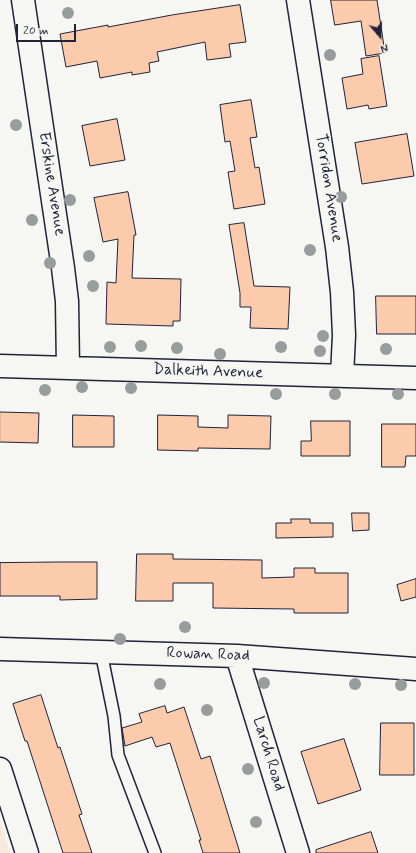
<!DOCTYPE html>
<html>
<head>
<meta charset="utf-8">
<style>
  body { margin:0 }
  #map { position:relative; width:416px; height:853px; overflow:hidden; background:#f6f6f2; font-family:Mynerve,sans-serif }
  canvas { display:block }
  .north { position:absolute; left:360px; top:16px; width:40px; height:40px; -webkit-text-stroke:3px #f6f6f2; paint-order:stroke; rotate:161deg; font-size:11px; font-weight:700; line-height:16px; text-align:center; color:#22223b }
  .north::after { content:''; display:block; margin:auto; width:14px; height:18px; background:#22223b; clip-path:polygon(50% 0,100% 100%,50% 72%,0 100%) }
  .scale { position:absolute; left:16px; top:24px; width:60px; height:18px; box-sizing:border-box; border:2px solid #22223b; border-top:0; padding-left:5px; font-size:12px; line-height:14px; white-space:nowrap; color:#22223b; -webkit-text-stroke:3px #f6f6f2; paint-order:stroke }
</style>
</head>
<body>
<div id="map">
<canvas width="416" height="853"></canvas>
<div class="north">N</div>
<div class="scale">20 m</div>
</div>
<script>
const ctx = document.querySelector('canvas').getContext('2d');
ctx.lineJoin = 'round';
function fill(path, color) { ctx.fillStyle = color; ctx.fill(path, 'evenodd'); }
function trace(path, color, width, dash) { ctx.strokeStyle = color; ctx.lineWidth = width; ctx.lineCap = dash ? 'butt' : 'round'; ctx.setLineDash(dash || []); ctx.stroke(path); }
function drawText(font, color, halo, rows, align = 'center') {
  ctx.font = font + ' Mynerve,sans-serif'; ctx.lineWidth = 3; ctx.setLineDash([]); ctx.textBaseline = 'middle'; ctx.strokeStyle = halo; ctx.fillStyle = color; for (const [text, x, y, turn = 0] of rows) {
    ctx.save(); ctx.translate(x, y); ctx.rotate((+turn || 0) * Math.PI / 180); ctx.textAlign = isNaN(turn) ? turn : align; if (halo) ctx.strokeText(text, 0, 0); ctx.fillText(text, 0, 0); ctx.restore();
  }
}
fill(new Path2D(`
  M 0,820 L 10,853 L 0,853 Z`), '#f8e9dd');
const building = new Path2D(`
  M 331,0 L 377,0 L 385,53 L 366,56 L 361,21 L 335,25 Z
  M 240,5 L 246,42 L 229,44 L 231,57 L 207,60 L 205,42 L 157,52 L 159,61 L 149,63 L 150,72 L 132,75 L 132,72 L 100,78 L 97,61 L 66,67 L 60,34 L 108,25 L 108,27 L 172,15 Z
  M 379,56 L 387,106 L 369,109 L 368,105 L 347,109 L 342,78 L 363,74 L 361,59 Z
  M 251,100 L 257,137 L 250,138 L 255,168 L 259,167 L 265,204 L 234,209 L 228,172 L 235,171 L 230,141 L 225,142 L 220,105 Z
  M 117,119 L 125,160 L 90,166 L 82,126 Z
  M 407,134 L 414,176 L 362,184 L 355,143 Z
  M 128,192 L 136,235 L 134,235 L 132,278 L 181,279 L 180,321 L 173,321 L 173,326 L 106,324 L 107,282 L 116,283 L 118,239 L 103,242 L 94,198 Z
  M 244,223 L 254,286 L 290,287 L 288,329 L 250,328 L 251,307 L 240,307 L 240,293 L 229,225 Z
  M 376,296 L 416,296 L 416,334 L 377,334 Z
  M 0,412 L 39,413 L 38,443 L 0,442 Z
  M 73,415 L 114,416 L 114,447 L 73,447 Z
  M 158,415 L 198,416 L 198,427 L 228,428 L 228,415 L 271,416 L 270,449 L 198,448 L 198,451 L 158,450 Z
  M 311,421 L 350,421 L 350,456 L 301,456 L 301,441 L 311,441 Z
  M 382,424 L 416,424 L 416,456 L 406,456 L 405,467 L 382,467 Z
  M 352,513 L 369,513 L 369,530 L 353,531 Z
  M 291,519 L 310,519 L 310,523 L 333,523 L 333,537 L 276,538 L 276,523 L 291,523 Z
  M 137,554 L 173,554 L 173,559 L 262,560 L 262,578 L 294,577 L 294,568 L 315,568 L 315,573 L 348,573 L 348,613 L 294,613 L 294,609 L 213,608 L 213,583 L 173,583 L 173,601 L 136,601 Z
  M 60,562 L 97,562 L 97,599 L 60,600 L 60,596 L 0,596 L 0,563 Z
  M 416,579 L 416,597 L 401,601 L 397,585 Z
  M 41,695 L 58,748 L 60,747 L 82,814 L 79,815 L 92,853 L 63,853 L 27,741 L 25,741 L 13,704 Z
  M 165,706 L 167,713 L 184,707 L 201,759 L 210,756 L 240,853 L 203,853 L 199,840 L 201,840 L 170,743 L 156,747 L 152,737 L 125,746 L 122,728 L 142,722 L 139,714 Z
  M 381,723 L 414,723 L 414,775 L 380,775 Z
  M 344,739 L 361,790 L 318,804 L 301,752 Z
  M 371,832 L 378,853 L 316,853 L 316,850 Z`);
fill(building, '#fccbab');
trace(building, '#22223b', 1);
const service = new Path2D(`
  M 101,652 L 114,716 L 118,755 L 155,853`);
const minor = new Path2D(`
  M 23,0 L 63,268 L 67,301 L 68,368
  M 298,0 L 337,247 L 342,292 L 344,335 L 342,376
  M 0,366 L 416,378
  M 0,649 L 237,656 L 416,669
  M 237,656 L 298,853
  M 0,769 L 27,853`);
trace(service, '#22223b', 14);
trace(minor, '#22223b', 25);
trace(service, '#f6f6f2', 11);
trace(minor, '#f6f6f2', 22);
ctx.fillStyle = '#969d9c';
for (const [x, y] of [
  [68,13],
  [330,55],
  [16,125],
  [341,197],
  [70,200],
  [32,220],
  [310,250],
  [89,256],
  [50,263],
  [93,286],
  [323,336],
  [141,346],
  [110,347],
  [281,347],
  [177,348],
  [386,349],
  [320,351],
  [220,354],
  [82,387],
  [131,388],
  [45,390],
  [276,394],
  [335,394],
  [398,394],
  [185,627],
  [120,639],
  [264,683],
  [160,684],
  [355,684],
  [401,685],
  [207,710],
  [248,769],
  [256,822]
]) { ctx.beginPath(); ctx.arc(x, y, 6, 0, 2 * Math.PI); ctx.fill(); }
drawText('16px', '#22223b', '#f6f6f2', [
  ["Erskine Avenue",51,184,81],
  ["Torridon Avenue",328,188,81],
  ["Dalkeith Avenue",208,372,2],
  ["Rowan Road",208,655,2],
  ["Larch Road",268,754,73]
]);
</script>
</body>
</html>
